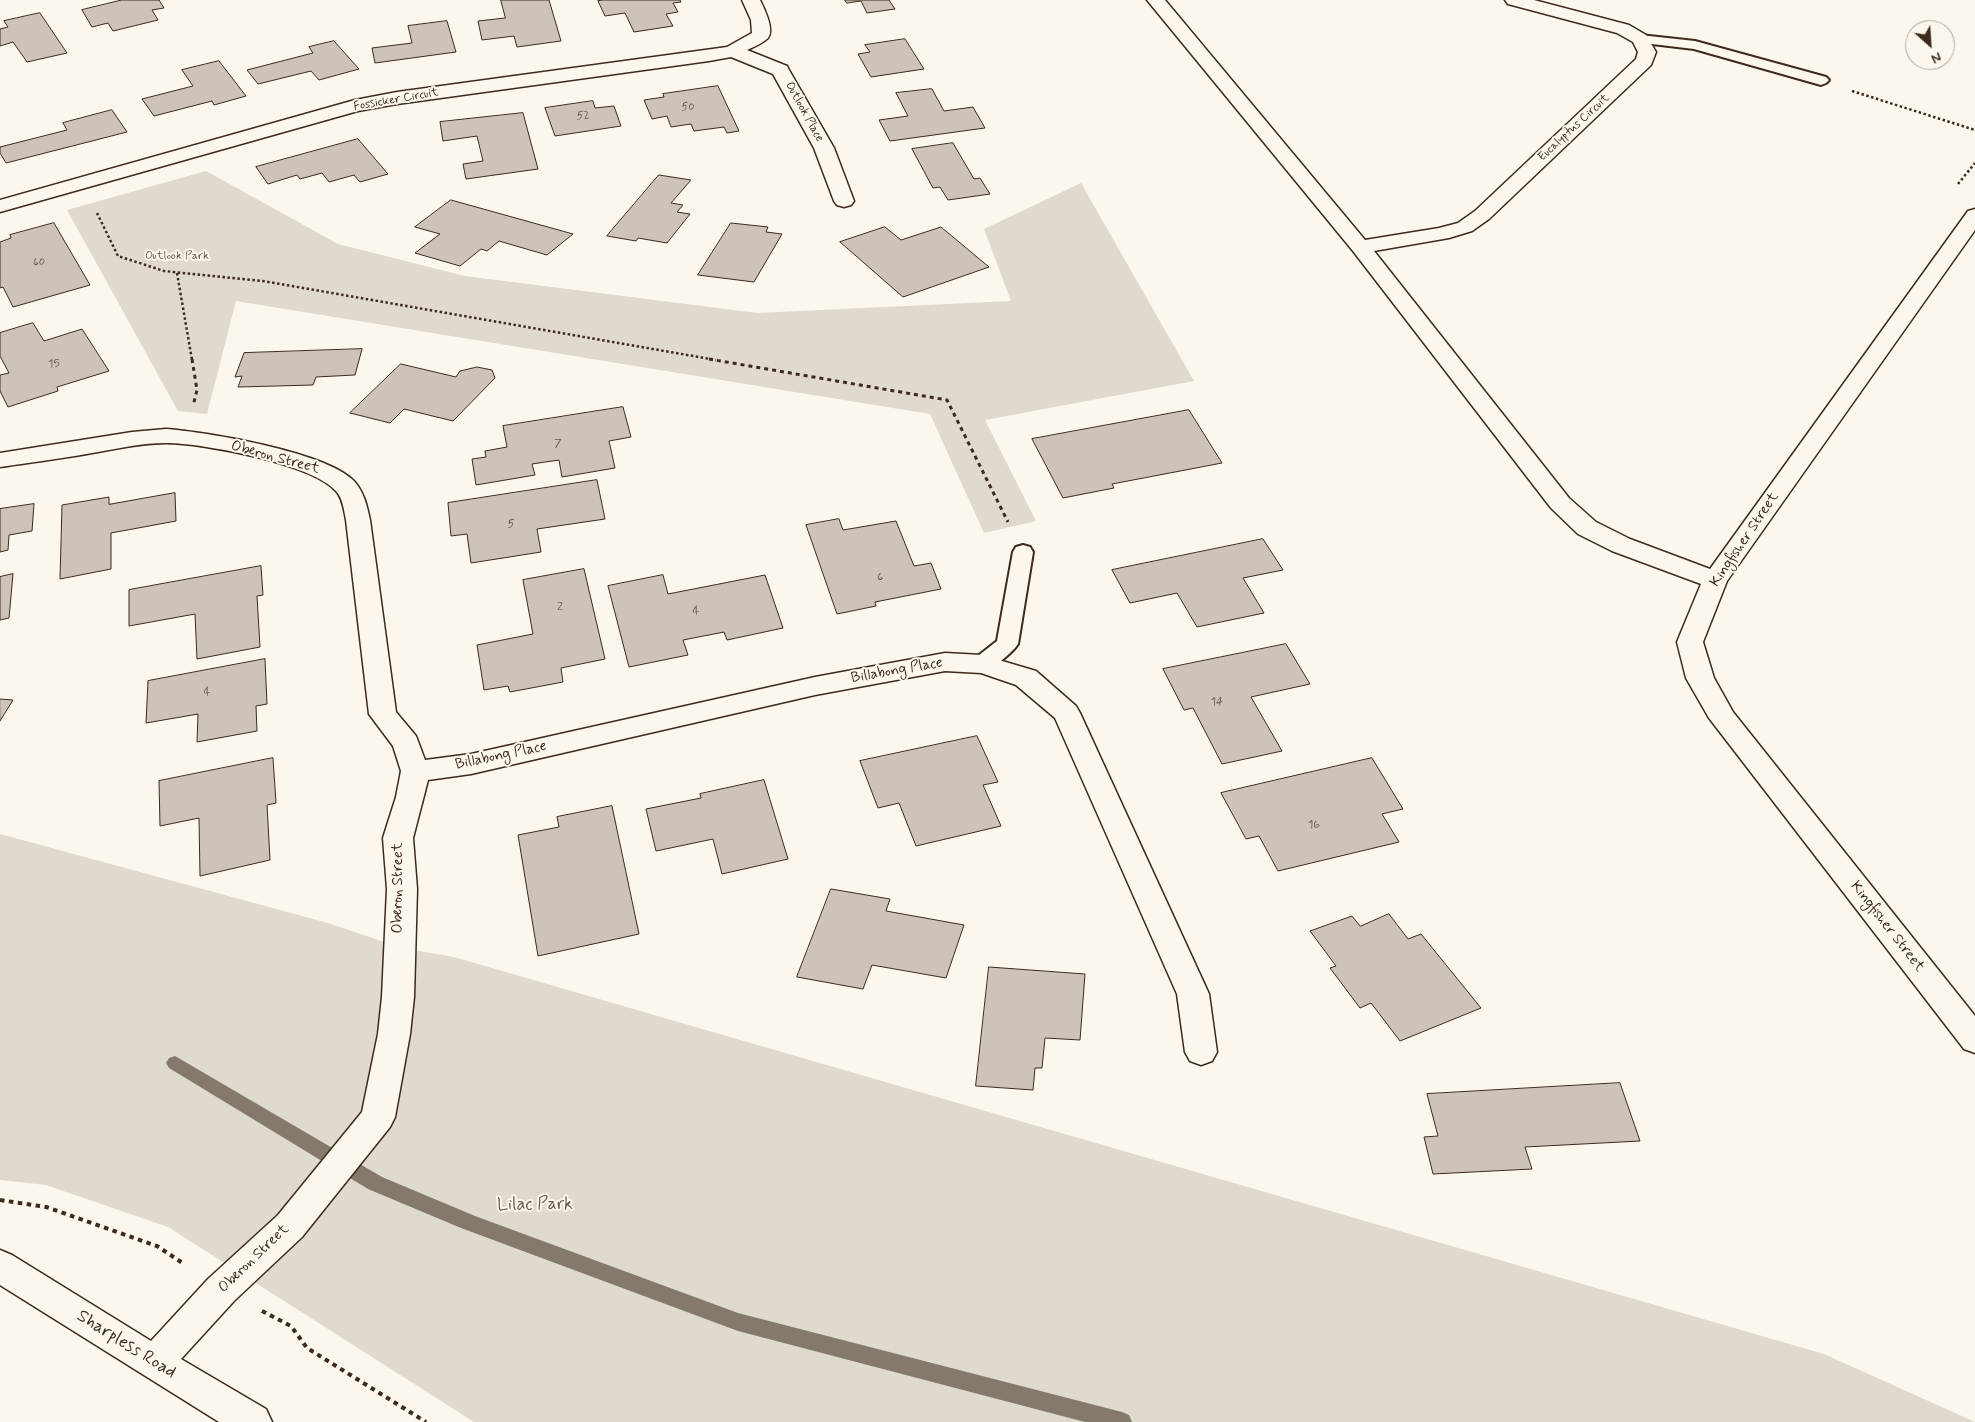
<!DOCTYPE html>
<html>
<head>
<meta charset="utf-8">
<style>
  body { margin:0 }
  #map { position:relative; width:1975px; height:1422px; overflow:hidden; background:#fbf7ec; font-family:Mynerve,sans-serif }
  canvas { display:block }
  .north { position:absolute; left:1905px; top:20px; width:50px; height:50px; box-sizing:border-box; background:#fbf7ec; border:1px solid #aea59a; border-radius:50%; rotate:154deg; font-size:14px; font-weight:700; line-height:20px; text-align:center; color:#3b2a1e }
  .north::after { content:''; display:block; margin:auto; width:18px; height:22px; background:#3b2a1e; clip-path:polygon(50% 0,100% 100%,50% 72%,0 100%) }
</style>
</head>
<body>
<div id="map">
<canvas width="1975" height="1422"></canvas>
<div class="north">N</div>
</div>
<script>
const ctx = document.querySelector('canvas').getContext('2d');
ctx.lineJoin = 'round';
function fill(path, color) { ctx.fillStyle = color; ctx.fill(path, 'evenodd'); }
function trace(path, color, width, dash) { ctx.strokeStyle = color; ctx.lineWidth = width; ctx.lineCap = dash ? 'butt' : 'round'; ctx.setLineDash(dash || []); ctx.stroke(path); }
function drawText(font, color, halo, rows, align = 'center') {
  ctx.font = font + ' Mynerve,sans-serif'; ctx.lineWidth = 4; ctx.setLineDash([]); ctx.textBaseline = 'middle'; ctx.strokeStyle = halo; ctx.fillStyle = color; for (const [text, x, y, turn = 0] of rows) {
    ctx.save(); ctx.translate(x, y); ctx.rotate((+turn || 0) * Math.PI / 180); ctx.textAlign = isNaN(turn) ? turn : align; if (halo) ctx.strokeText(text, 0, 0); ctx.fillText(text, 0, 0); ctx.restore();
  }
}
fill(new Path2D(`
  M 206,171 L 338,244 L 465,276 L 757,313 L 1011,301 L 984,229 L 1081,183 L 1194,381 L 985,420 L 1036,521 L 984,533 L 930,414 L 236,301 L 207,414 L 178,411 L 67,210 Z
  M 0,834 L 328,923 L 402,948 L 454,957 L 1824,1354 L 1975,1422 L 474,1422 L 168,1227 L 46,1185 L 0,1180 Z`), '#dfd9ce');
fill(new Path2D(`
  M 175,1056 L 382,1177 L 475,1216 L 738,1313 L 1122,1412 L 1129,1415 L 1132,1422 L 1085,1422 L 738,1331 L 461,1228 L 368,1189 L 169,1068 L 166,1063 L 169,1058 Z`), '#85796d');
const building = new Path2D(`
  M 122,0 L 159,0 L 164,8 L 152,10 L 158,20 L 113,31 L 108,23 L 92,27 L 82,10 Z
  M 501,0 L 549,0 L 561,41 L 517,47 L 514,36 L 482,40 L 478,21 L 505,18 Z
  M 604,0 L 680,0 L 681,2 L 673,3 L 678,12 L 666,14 L 673,26 L 634,32 L 625,13 L 605,16 L 598,1 Z
  M 845,0 L 889,0 L 895,9 L 867,13 L 861,1 L 847,3 Z
  M 40,13 L 67,53 L 27,62 L 13,42 L 0,46 L 0,29 L 8,27 L 4,21 Z
  M 447,21 L 456,52 L 375,63 L 372,48 L 412,43 L 408,26 Z
  M 905,39 L 924,69 L 871,77 L 858,54 L 870,52 L 865,45 Z
  M 334,41 L 359,69 L 319,80 L 311,71 L 258,84 L 247,70 L 313,53 L 309,47 Z
  M 219,61 L 246,96 L 214,105 L 212,101 L 154,116 L 142,99 L 193,86 L 182,70 Z
  M 718,86 L 739,131 L 727,133 L 724,127 L 694,131 L 691,124 L 671,127 L 667,116 L 652,119 L 644,100 L 664,97 L 663,94 Z
  M 932,89 L 944,111 L 973,107 L 985,128 L 890,141 L 879,120 L 908,116 L 896,93 Z
  M 593,101 L 595,108 L 614,106 L 621,126 L 555,136 L 545,108 Z
  M 112,110 L 127,132 L 6,163 L 0,153 L 0,147 L 67,130 L 63,123 Z
  M 523,113 L 538,169 L 466,179 L 463,164 L 483,161 L 477,136 L 443,141 L 440,122 Z
  M 358,139 L 388,174 L 360,182 L 354,175 L 329,182 L 322,173 L 300,179 L 297,175 L 268,184 L 256,167 Z
  M 953,143 L 974,179 L 980,178 L 990,194 L 948,200 L 940,187 L 933,188 L 912,149 Z
  M 659,175 L 691,180 L 671,203 L 683,205 L 677,212 L 690,214 L 667,243 L 638,238 L 636,241 L 607,236 Z
  M 451,200 L 573,234 L 547,255 L 499,241 L 487,251 L 481,249 L 460,266 L 415,253 L 440,234 L 415,227 Z
  M 54,223 L 90,285 L 13,307 L 3,287 L 0,288 L 0,242 L 11,238 L 10,235 Z
  M 731,223 L 768,227 L 766,232 L 782,234 L 754,282 L 698,275 Z
  M 885,227 L 901,240 L 941,227 L 989,267 L 903,297 L 840,242 Z
  M 33,323 L 44,341 L 82,329 L 109,371 L 57,387 L 58,391 L 8,407 L 0,391 L 0,375 L 9,373 L 0,356 L 0,333 Z
  M 362,349 L 355,375 L 316,377 L 313,385 L 238,387 L 242,376 L 235,377 L 244,353 Z
  M 401,364 L 456,377 L 460,371 L 477,367 L 492,370 L 495,378 L 453,421 L 404,409 L 390,423 L 350,413 Z
  M 623,407 L 631,437 L 609,441 L 615,468 L 562,477 L 559,460 L 532,464 L 535,475 L 476,485 L 472,459 L 486,457 L 485,451 L 507,447 L 503,426 Z
  M 1189,410 L 1222,463 L 1112,484 L 1114,488 L 1063,498 L 1032,439 Z
  M 597,480 L 605,519 L 537,529 L 541,552 L 471,563 L 467,534 L 451,536 L 448,503 Z
  M 175,493 L 176,521 L 111,533 L 111,569 L 60,579 L 62,505 L 109,497 L 109,504 Z
  M 34,504 L 32,531 L 9,535 L 8,550 L 0,552 L 0,509 Z
  M 839,519 L 843,530 L 896,521 L 914,566 L 931,563 L 941,589 L 875,602 L 876,606 L 837,614 L 806,525 Z
  M 1263,539 L 1283,570 L 1243,578 L 1264,613 L 1197,627 L 1177,593 L 1130,603 L 1112,570 Z
  M 261,566 L 263,595 L 257,596 L 260,647 L 197,659 L 195,614 L 129,626 L 129,590 Z
  M 584,569 L 605,659 L 561,668 L 563,682 L 510,692 L 508,686 L 484,690 L 477,645 L 533,634 L 523,580 Z
  M 13,574 L 9,618 L 0,620 L 0,577 Z
  M 663,575 L 668,594 L 765,575 L 783,628 L 727,640 L 724,632 L 683,640 L 688,655 L 629,667 L 608,586 Z
  M 1286,644 L 1310,684 L 1251,697 L 1282,751 L 1222,764 L 1193,708 L 1184,710 L 1163,669 Z
  M 265,659 L 267,704 L 256,706 L 257,731 L 197,742 L 198,714 L 146,723 L 148,681 Z
  M 0,699 L 13,700 L 0,721 Z
  M 977,736 L 998,782 L 983,785 L 1001,826 L 916,846 L 899,803 L 878,808 L 860,761 Z
  M 273,758 L 276,803 L 267,805 L 270,860 L 200,876 L 199,818 L 160,826 L 159,781 Z
  M 1372,758 L 1403,809 L 1382,814 L 1399,842 L 1278,871 L 1259,836 L 1246,839 L 1221,793 Z
  M 764,780 L 788,859 L 722,874 L 713,839 L 656,851 L 646,809 L 701,798 L 700,794 Z
  M 612,806 L 639,934 L 538,956 L 518,835 L 559,827 L 557,817 Z
  M 831,889 L 890,899 L 886,911 L 964,925 L 946,978 L 872,965 L 863,989 L 797,977 Z
  M 1389,914 L 1408,939 L 1421,934 L 1481,1008 L 1400,1041 L 1371,1003 L 1360,1008 L 1330,968 L 1336,966 L 1310,931 L 1352,916 L 1360,926 Z
  M 989,967 L 1085,974 L 1080,1040 L 1045,1038 L 1042,1068 L 1035,1068 L 1033,1090 L 976,1086 Z
  M 1620,1083 L 1640,1141 L 1525,1147 L 1532,1169 L 1433,1174 L 1424,1137 L 1438,1136 L 1427,1094 Z`);
fill(building, '#ccc4b9');
trace(building, '#3b2a1e', 1);
const lane = new Path2D(`
  M 1640,35 L 1695,41 L 1826,77 L 1829,80 L 1826,83 L 1821,85 L 1694,49 L 1635,42 L 1633,39 L 1635,36 Z
  M 1023,545 L 1030,547 L 1033,552 L 1018,644 C 1013,652 991,671 982,671 C 982,671 975,669 974,669 L 971,664 L 974,659 L 997,641 L 1013,552 L 1016,547 Z`);
const street = new Path2D(`
  M 742,0 L 760,0 C 764,8 775,30 768,38 C 763,43 754,47 747,50 L 787,66 L 789,70 L 834,148 L 854,201 L 851,205 L 844,207 L 837,205 L 834,201 L 814,148 L 773,74 L 731,57 L 709,61 L 397,104 L 358,111 L 0,212 L 0,200 L 355,100 L 397,92 L 727,47 L 752,33 L 751,20 Z
  M 1147,0 L 1165,0 L 1365,240 L 1439,228 L 1458,223 L 1475,211 L 1636,59 L 1638,52 L 1633,42 L 1617,33 L 1508,4 L 1505,0 L 1534,0 L 1629,25 L 1646,35 L 1656,52 L 1651,65 L 1489,219 L 1472,231 L 1449,238 L 1374,251 L 1569,498 L 1596,522 L 1630,539 L 1710,569 L 1968,211 L 1975,209 L 1975,230 L 1727,581 L 1703,642 L 1714,678 L 1733,712 L 1975,1016 L 1975,1053 L 1964,1049 L 1709,718 L 1686,678 L 1677,642 L 1701,584 L 1612,551 L 1578,534 L 1551,508 L 1353,251 Z
  M 166,429 C 207,432 326,452 354,481 C 364,492 367,506 370,520 L 396,712 L 416,736 L 425,760 L 471,754 L 815,677 L 945,653 L 982,655 L 1036,671 L 1076,706 L 1080,713 L 1209,994 L 1217,1052 L 1212,1061 L 1201,1065 L 1190,1061 L 1185,1052 L 1177,994 L 1055,718 L 1016,685 L 981,673 L 945,671 L 815,695 L 471,774 L 428,780 L 413,838 L 417,889 L 414,997 L 410,1034 L 395,1117 L 390,1127 L 302,1237 L 234,1301 L 181,1359 L 266,1409 L 272,1422 L 219,1422 L 0,1285 L 0,1250 L 12,1255 L 151,1341 L 208,1279 L 278,1215 L 362,1112 L 378,1034 L 382,997 L 387,889 L 383,838 L 396,797 L 401,771 L 393,746 L 369,714 L 346,520 C 344,511 343,498 336,491 C 312,464 203,443 166,443 C 143,443 120,448 98,452 C 65,458 33,462 0,467 L 0,453 L 132,432 Z`);
trace(lane, '#3b2a1e', 4);
trace(street, '#3b2a1e', 3);
trace(new Path2D(`
  M 1852,91 L 1975,130
  M 1958,184 L 1975,163
  M 97,213 L 118,256 L 164,271 L 263,281 L 716,360
  M 177,273 L 192,360`), '#3b2a1e', 2.5, [2.5, 2.5]);
trace(new Path2D(`
  M 192,359 L 197,390 L 193,406
  M 709,359 L 947,400 L 1008,522`), '#3b2a1e', 3, [4, 4]);
trace(new Path2D(`
  M 0,1200 L 46,1207 L 157,1246 L 184,1264
  M 262,1311 L 291,1326 L 307,1348 L 426,1422`), '#3b2a1e', 4, [4.5, 4.5]);
fill(lane, '#fbf7ec');
fill(street, '#fbf7ec');
drawText('11px', '#5f5045', null, [
  ["50",688,108],
  ["52",583,117],
  ["60",39,263]
]);
drawText('12px', '#3b2a1e', '#fbf7ec', [
  ["Fossicker Circuit",396,100,-10],
  ["Outlook Place",804,112,61],
  ["Eucalyptus Circuit",1574,128,-43]
]);
drawText('12px', '#64564a', '#fbf7ec', [
  ["Outlook Park",177,256]
]);
drawText('12px', '#5f5045', null, [
  ["15",54,364],
  ["7",558,444],
  ["5",511,524],
  ["6",880,577],
  ["2",560,607],
  ["4",696,611],
  ["4",207,692],
  ["14",1217,702],
  ["16",1314,825]
]);
drawText('15px', '#3b2a1e', '#fbf7ec', [
  ["Oberon Street",275,458,15],
  ["Kingfisher Street",1745,540,-56],
  ["Billabong Place",897,671,-10],
  ["Billabong Place",501,756,-12],
  ["Oberon Street",399,888,-90],
  ["Kingfisher Street",1887,927,52],
  ["Oberon Street",254,1259,-44]
]);
drawText('18px', '#64564a', '#fbf7ec', [
  ["Lilac Park",535,1205]
]);
drawText('18px', '#3b2a1e', '#fbf7ec', [
  ["Sharpless Road",126,1345,32]
]);
</script>
</body>
</html>
